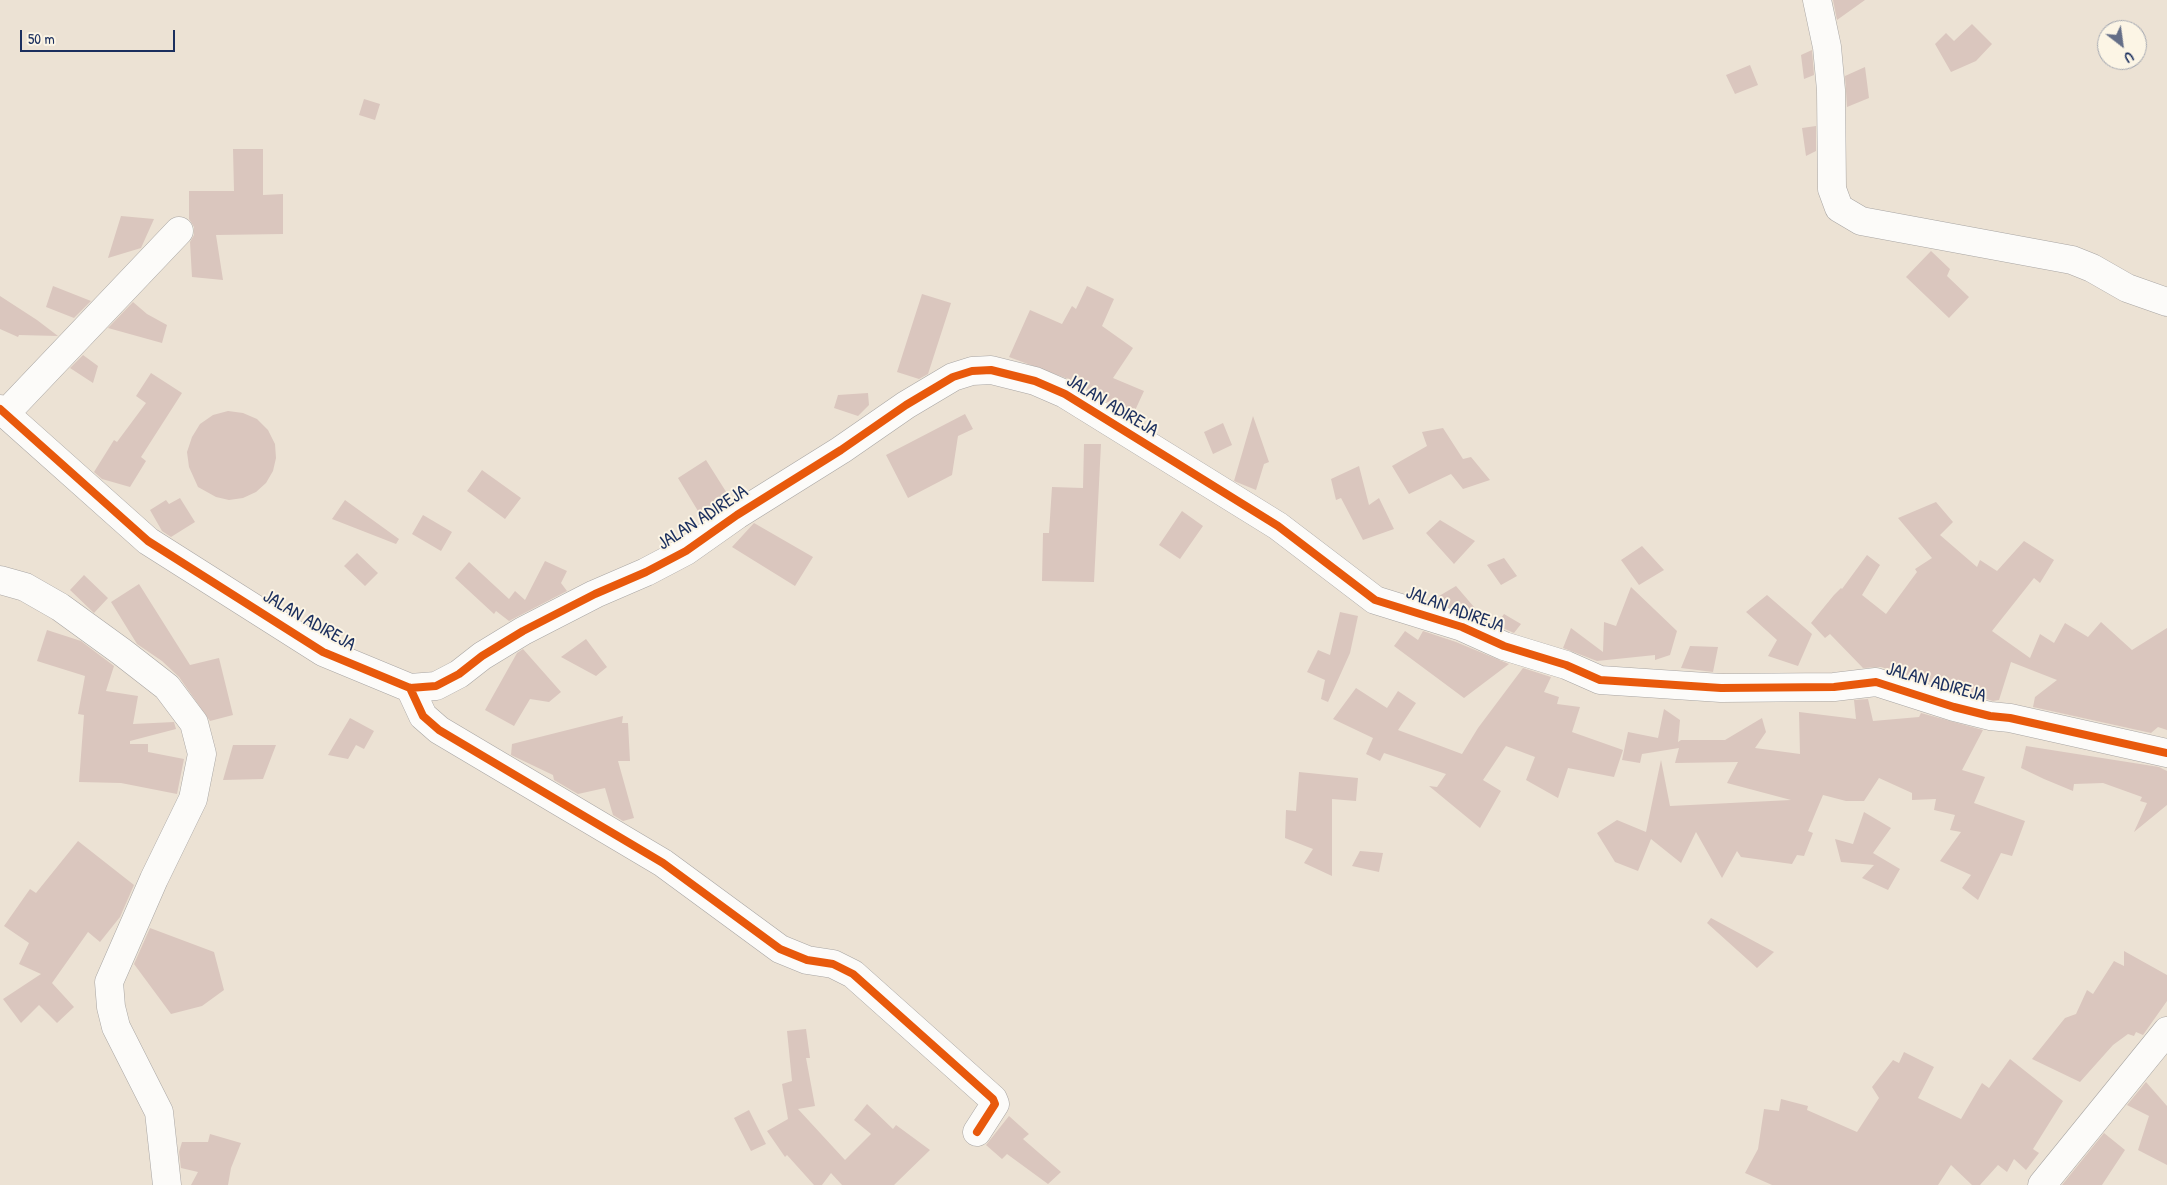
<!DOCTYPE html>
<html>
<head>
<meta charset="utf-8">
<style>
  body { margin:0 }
  #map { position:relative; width:2167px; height:1185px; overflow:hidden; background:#ece2d4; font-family:"Patrick Hand",sans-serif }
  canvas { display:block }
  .north { position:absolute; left:2097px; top:20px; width:50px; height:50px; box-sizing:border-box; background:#fcf5e5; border:1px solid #a2a6af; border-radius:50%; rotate:150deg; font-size:14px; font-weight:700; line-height:20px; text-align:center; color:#1b2f5e }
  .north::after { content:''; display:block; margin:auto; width:18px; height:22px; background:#646e87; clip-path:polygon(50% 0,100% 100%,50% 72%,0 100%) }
  .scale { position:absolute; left:20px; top:30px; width:155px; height:22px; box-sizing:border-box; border:2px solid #1b2f5e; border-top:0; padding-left:6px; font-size:15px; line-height:18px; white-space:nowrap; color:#1b2f5e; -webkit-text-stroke:4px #fcf5e5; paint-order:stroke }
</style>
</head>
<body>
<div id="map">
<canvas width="2167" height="1185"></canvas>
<div class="north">U</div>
<div class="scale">50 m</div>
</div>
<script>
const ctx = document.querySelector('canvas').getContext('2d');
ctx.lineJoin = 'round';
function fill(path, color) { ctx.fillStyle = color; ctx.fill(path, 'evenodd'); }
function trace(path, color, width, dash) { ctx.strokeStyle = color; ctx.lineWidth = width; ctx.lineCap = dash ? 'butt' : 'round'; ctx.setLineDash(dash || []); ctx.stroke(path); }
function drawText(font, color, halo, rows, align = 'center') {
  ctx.font = font + ' "Patrick Hand",sans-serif'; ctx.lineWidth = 4; ctx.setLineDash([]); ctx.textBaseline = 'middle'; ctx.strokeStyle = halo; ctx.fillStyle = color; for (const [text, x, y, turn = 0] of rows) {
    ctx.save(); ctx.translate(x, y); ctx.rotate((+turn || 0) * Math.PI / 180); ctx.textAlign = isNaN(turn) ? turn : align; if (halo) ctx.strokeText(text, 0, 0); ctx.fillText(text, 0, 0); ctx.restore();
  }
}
fill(new Path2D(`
  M 1833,0 L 1865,0 L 1837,20 Z
  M 1972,24 L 1992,44 L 1976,61 L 1951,72 L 1935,44 L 1946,33 L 1954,41 Z
  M 1812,50 L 1814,75 L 1804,79 L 1801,55 Z
  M 1750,65 L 1758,85 L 1735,94 L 1726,75 Z
  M 1865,67 L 1869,98 L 1847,107 L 1845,76 Z
  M 364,99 L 380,104 L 375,120 L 359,115 Z
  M 1816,126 L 1816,151 L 1806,156 L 1802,128 Z
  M 233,149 L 263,149 L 263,195 L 283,194 L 283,234 L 216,235 L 223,280 L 192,277 L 190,242 L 194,235 L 194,227 L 189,219 L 189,191 L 234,191 Z
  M 121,216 L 154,219 L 141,248 L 108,258 Z
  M 1931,251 L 1950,269 L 1947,276 L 1969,297 L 1949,318 L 1906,277 Z
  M 53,286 L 91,301 L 74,318 L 46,307 Z
  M 1087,286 L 1114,299 L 1102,326 L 1133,348 L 1113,378 L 1144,391 L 1132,417 L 1071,380 L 1009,357 L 1030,310 L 1062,324 L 1072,306 L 1076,309 Z
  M 922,294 L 951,303 L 928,374 L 919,379 L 897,372 Z
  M 0,296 L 37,320 L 58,336 L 19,335 L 18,337 L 0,329 Z
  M 133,302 L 147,314 L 167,325 L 162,343 L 108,328 Z
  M 83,355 L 98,366 L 93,383 L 70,368 Z
  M 151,373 L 182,393 L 141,457 L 146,461 L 130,487 L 102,479 L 94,472 L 114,440 L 117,442 L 146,403 L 136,396 Z
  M 868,393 L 869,405 L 858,416 L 834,408 L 838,395 Z
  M 228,411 L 243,413 L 257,419 L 268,430 L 275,444 L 276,458 L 273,471 L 266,483 L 256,492 L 243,498 L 229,500 L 216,497 L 198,487 L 189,467 L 187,452 L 192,437 L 200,424 L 213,415 Z
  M 965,414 L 973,429 L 958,436 L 952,475 L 908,498 L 886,455 Z
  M 1253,416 L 1269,462 L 1264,464 L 1256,490 L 1234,481 Z
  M 1223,423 L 1232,445 L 1213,454 L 1204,432 Z
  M 1443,428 L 1463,459 L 1471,457 L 1490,480 L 1463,489 L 1451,474 L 1409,494 L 1392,466 L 1427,446 L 1422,432 Z
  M 1084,444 L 1101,444 L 1094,582 L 1042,581 L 1043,533 L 1049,533 L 1052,487 L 1083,488 Z
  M 706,460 L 730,498 L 701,516 L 678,478 Z
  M 1359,466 L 1369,505 L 1379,498 L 1394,529 L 1363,540 L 1341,498 L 1336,500 L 1331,479 Z
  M 482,470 L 521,498 L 505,519 L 467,491 Z
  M 180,498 L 195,522 L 171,537 L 162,531 L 150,510 L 166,500 L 169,504 Z
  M 345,500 L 399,539 L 396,544 L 332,519 Z
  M 1936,502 L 1953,522 L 1940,535 L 1977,567 L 1980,560 L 1997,571 L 2024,541 L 2054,560 L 2040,583 L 2034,578 L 1992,631 L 2030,658 L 2040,634 L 2054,643 L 2065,623 L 2088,637 L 2101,622 L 2132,650 L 2167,628 L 2167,730 L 2158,727 L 2151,733 L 2033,707 L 2035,697 L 2057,680 L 2011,662 L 1999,700 L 1993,701 L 1881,667 L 1863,668 L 1830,634 L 1825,638 L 1811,623 L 1834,595 L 1841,588 L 1842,589 L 1867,555 L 1880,565 L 1862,595 L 1886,614 L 1917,572 L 1915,569 L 1932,558 L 1898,518 Z
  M 1182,511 L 1203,526 L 1180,559 L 1159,545 Z
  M 423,515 L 452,532 L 441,551 L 412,534 Z
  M 1440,520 L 1475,541 L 1454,564 L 1426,533 Z
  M 754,523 L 813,557 L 795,586 L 732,547 Z
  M 1642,546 L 1664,570 L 1639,585 L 1621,560 Z
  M 357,553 L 378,573 L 365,586 L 344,566 Z
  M 1504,558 L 1517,576 L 1501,585 L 1487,565 Z
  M 545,561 L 567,571 L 561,583 L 567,591 L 509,621 L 496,611 L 494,614 L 455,578 L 469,562 L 509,599 L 515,591 L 525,600 Z
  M 84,575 L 108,598 L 94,613 L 70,590 Z
  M 139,584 L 190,665 L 219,658 L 233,715 L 210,721 L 179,677 L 162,661 L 137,644 L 111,602 Z
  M 1456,586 L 1486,621 L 1436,603 L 1434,599 Z
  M 1631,587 L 1677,631 L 1670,655 L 1655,660 L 1655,655 L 1597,661 L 1563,648 L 1571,628 L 1603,652 L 1604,622 L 1616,626 Z
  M 1767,595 L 1812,634 L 1798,666 L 1768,656 L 1777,640 L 1746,612 Z
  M 1340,612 L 1358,616 L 1350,653 L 1328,702 L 1321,699 L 1325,680 L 1307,672 L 1318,650 L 1330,655 Z
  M 1504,614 L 1521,624 L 1514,633 L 1496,625 Z
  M 47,630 L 81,641 L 114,666 L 106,691 L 138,696 L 133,724 L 174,722 L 176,729 L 130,741 L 130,744 L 148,744 L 148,752 L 184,759 L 177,794 L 121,783 L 79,782 L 84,715 L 78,714 L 85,676 L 37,661 Z
  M 1405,631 L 1418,640 L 1423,631 L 1456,642 L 1509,664 L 1464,698 L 1394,646 Z
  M 586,639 L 607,667 L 596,676 L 561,657 Z
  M 1690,646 L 1718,647 L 1713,672 L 1681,668 Z
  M 523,649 L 561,692 L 549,702 L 530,699 L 514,726 L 485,710 L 517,653 Z
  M 1523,668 L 1551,677 L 1544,692 L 1559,697 L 1557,704 L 1580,707 L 1572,732 L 1623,750 L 1614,777 L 1568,768 L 1558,798 L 1526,780 L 1535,757 L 1506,746 L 1483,780 L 1501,791 L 1480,828 L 1429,786 L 1437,787 L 1446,774 L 1384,753 L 1380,761 L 1366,754 L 1373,738 L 1333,719 L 1356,688 L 1387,708 L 1398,691 L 1416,703 L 1398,730 L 1462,754 L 1478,728 Z
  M 1868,699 L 1873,721 L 1919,717 L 1921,713 L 1983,730 L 1962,770 L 1985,777 L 1974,803 L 2025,821 L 2012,856 L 2001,853 L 1978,900 L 1962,888 L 1971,875 L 1940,861 L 1961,832 L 1950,830 L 1955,815 L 1934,810 L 1936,799 L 1912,800 L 1912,793 L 1879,778 L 1864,801 L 1846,801 L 1823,795 L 1808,831 L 1813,833 L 1804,856 L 1797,855 L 1792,864 L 1741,857 L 1737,851 L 1722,878 L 1696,832 L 1681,863 L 1651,839 L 1638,871 L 1615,862 L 1597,833 L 1617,820 L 1646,832 L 1661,760 L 1670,806 L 1791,800 L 1727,783 L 1738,762 L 1675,763 L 1679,748 L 1642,754 L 1640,763 L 1622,760 L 1628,732 L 1658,738 L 1664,709 L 1680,720 L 1678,742 L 1681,740 L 1725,740 L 1762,718 L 1766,732 L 1755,748 L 1800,754 L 1799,712 L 1856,719 L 1854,700 Z
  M 623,716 L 622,723 L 628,723 L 630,761 L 618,761 L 634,818 L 623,821 L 613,815 L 605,788 L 578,794 L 554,780 L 553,775 L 511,755 L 512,744 Z
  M 350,718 L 374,731 L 364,749 L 356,745 L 348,759 L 328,755 Z
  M 233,745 L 276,745 L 263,779 L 223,780 Z
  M 2026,746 L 2159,767 L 2167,771 L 2167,805 L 2134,832 L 2147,803 L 2140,801 L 2142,797 L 2103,783 L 2074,784 L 2073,791 L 2044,779 L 2021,768 Z
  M 1299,772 L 1358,778 L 1356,801 L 1332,799 L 1332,876 L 1304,863 L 1313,849 L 1285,838 L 1286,810 L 1296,811 Z
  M 1864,812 L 1891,828 L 1873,853 L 1900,869 L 1888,890 L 1862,878 L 1874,865 L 1841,862 L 1835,839 L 1853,844 Z
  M 78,841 L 134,885 L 120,917 L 100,942 L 88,932 L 52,983 L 74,1007 L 57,1023 L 39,1005 L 21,1023 L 3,999 L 41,974 L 19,964 L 29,943 L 4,926 L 30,889 L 36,893 Z
  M 1360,851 L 1383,853 L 1379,872 L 1352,866 Z
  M 1711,918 L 1750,939 L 1774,952 L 1757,968 L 1707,923 Z
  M 150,928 L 214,952 L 224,990 L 202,1006 L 171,1014 L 134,964 Z
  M 2124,951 L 2167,975 L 2167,1001 L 2143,1035 L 2136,1032 L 2134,1036 L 2128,1034 L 2113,1045 L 2080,1082 L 2032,1059 L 2065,1018 L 2076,1014 L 2087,990 L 2093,994 L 2114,961 L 2124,966 Z
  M 806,1029 L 810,1058 L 806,1058 L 815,1106 L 798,1109 L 845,1160 L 871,1134 L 854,1120 L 867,1104 L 893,1129 L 896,1125 L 930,1150 L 894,1185 L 842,1185 L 831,1173 L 822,1185 L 814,1185 L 787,1155 L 785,1157 L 767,1131 L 788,1119 L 782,1084 L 792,1081 L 787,1031 Z
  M 1904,1052 L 1934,1067 L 1918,1098 L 1961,1119 L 1982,1083 L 1989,1088 L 2010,1059 L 2063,1101 L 2033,1149 L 2039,1153 L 2026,1170 L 2014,1159 L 2007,1172 L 1998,1165 L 1980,1185 L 1972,1185 L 1951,1165 L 1938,1185 L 1772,1185 L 1745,1173 L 1758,1149 L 1764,1109 L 1779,1111 L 1781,1099 L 1808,1106 L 1807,1110 L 1857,1132 L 1879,1098 L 1872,1087 L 1893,1060 L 1899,1063 Z
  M 2146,1082 L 2167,1106 L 2167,1165 L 2138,1150 L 2149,1116 L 2127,1105 Z
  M 749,1110 L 766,1144 L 751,1151 L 734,1118 Z
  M 1009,1116 L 1029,1134 L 1023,1139 L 1061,1172 L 1048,1184 L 1007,1154 L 1002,1159 L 986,1145 Z
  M 2104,1133 L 2125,1150 L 2102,1185 L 2062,1185 Z
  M 210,1134 L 241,1143 L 231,1168 L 228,1185 L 191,1185 L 198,1172 L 181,1168 L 179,1152 L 182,1142 L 208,1142 Z`), '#dac6be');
const minor = new Path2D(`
  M 1817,0 L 1827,47 L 1831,90 L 1832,189 L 1839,208 L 1861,221 L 2072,260 L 2092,268 L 2127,288 L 2167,302
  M 0,409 L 148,541 L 323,652 L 410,688 L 436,686 L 459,674 L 482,656 L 523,631 L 595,594 L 646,572 L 686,551 L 737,515 L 841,450 L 906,405 L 953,377 L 972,371 L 991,370 L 1035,381 L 1065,394 L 1278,526 L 1375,600 L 1462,627 L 1504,646 L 1566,665 L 1600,680 L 1721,688 L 1834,687 L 1876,682 L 1954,707 L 1990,716 L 2010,718 L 2167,753
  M 5,414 L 179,231
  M 0,580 L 25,587 L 60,607 L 122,652 L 167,687 L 194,723 L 202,754 L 193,799 L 154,879 L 109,982 L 111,1007 L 116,1027 L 159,1112 L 167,1185
  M 410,688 L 423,716 L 439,730 L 663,863 L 780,949 L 807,960 L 833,964 L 853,974 L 993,1099 L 995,1104 L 977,1132
  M 2042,1185 L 2167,1031`);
trace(minor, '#a8a5a3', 29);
trace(minor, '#fcfbf9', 28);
trace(new Path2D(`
  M 0,409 L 148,541 L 323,652 L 410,688 L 436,686 L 459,674 L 482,656 L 523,631 L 595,594 L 646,572 L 686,551 L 737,515 L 841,450 L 906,405 L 953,377 L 972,371 L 991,370 L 1035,381 L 1065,394 L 1278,526 L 1375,600 L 1462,627 L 1504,646 L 1566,665 L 1600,680 L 1721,688 L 1834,687 L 1876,682 L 1954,707 L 1990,716 L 2010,718 L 2167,753
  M 410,688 L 423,716 L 439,730 L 663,863 L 780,949 L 807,960 L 833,964 L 853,974 L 993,1099 L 995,1104 L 977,1132`), '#e8590c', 8);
drawText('19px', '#1b2f5e', '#fcf5e5', [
  ["JALAN ADIREJA",1112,406,31],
  ["JALAN ADIREJA",703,518,-33],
  ["JALAN ADIREJA",1455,610,20],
  ["JALAN ADIREJA",309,621,30],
  ["JALAN ADIREJA",1936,683,16]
]);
</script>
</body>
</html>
